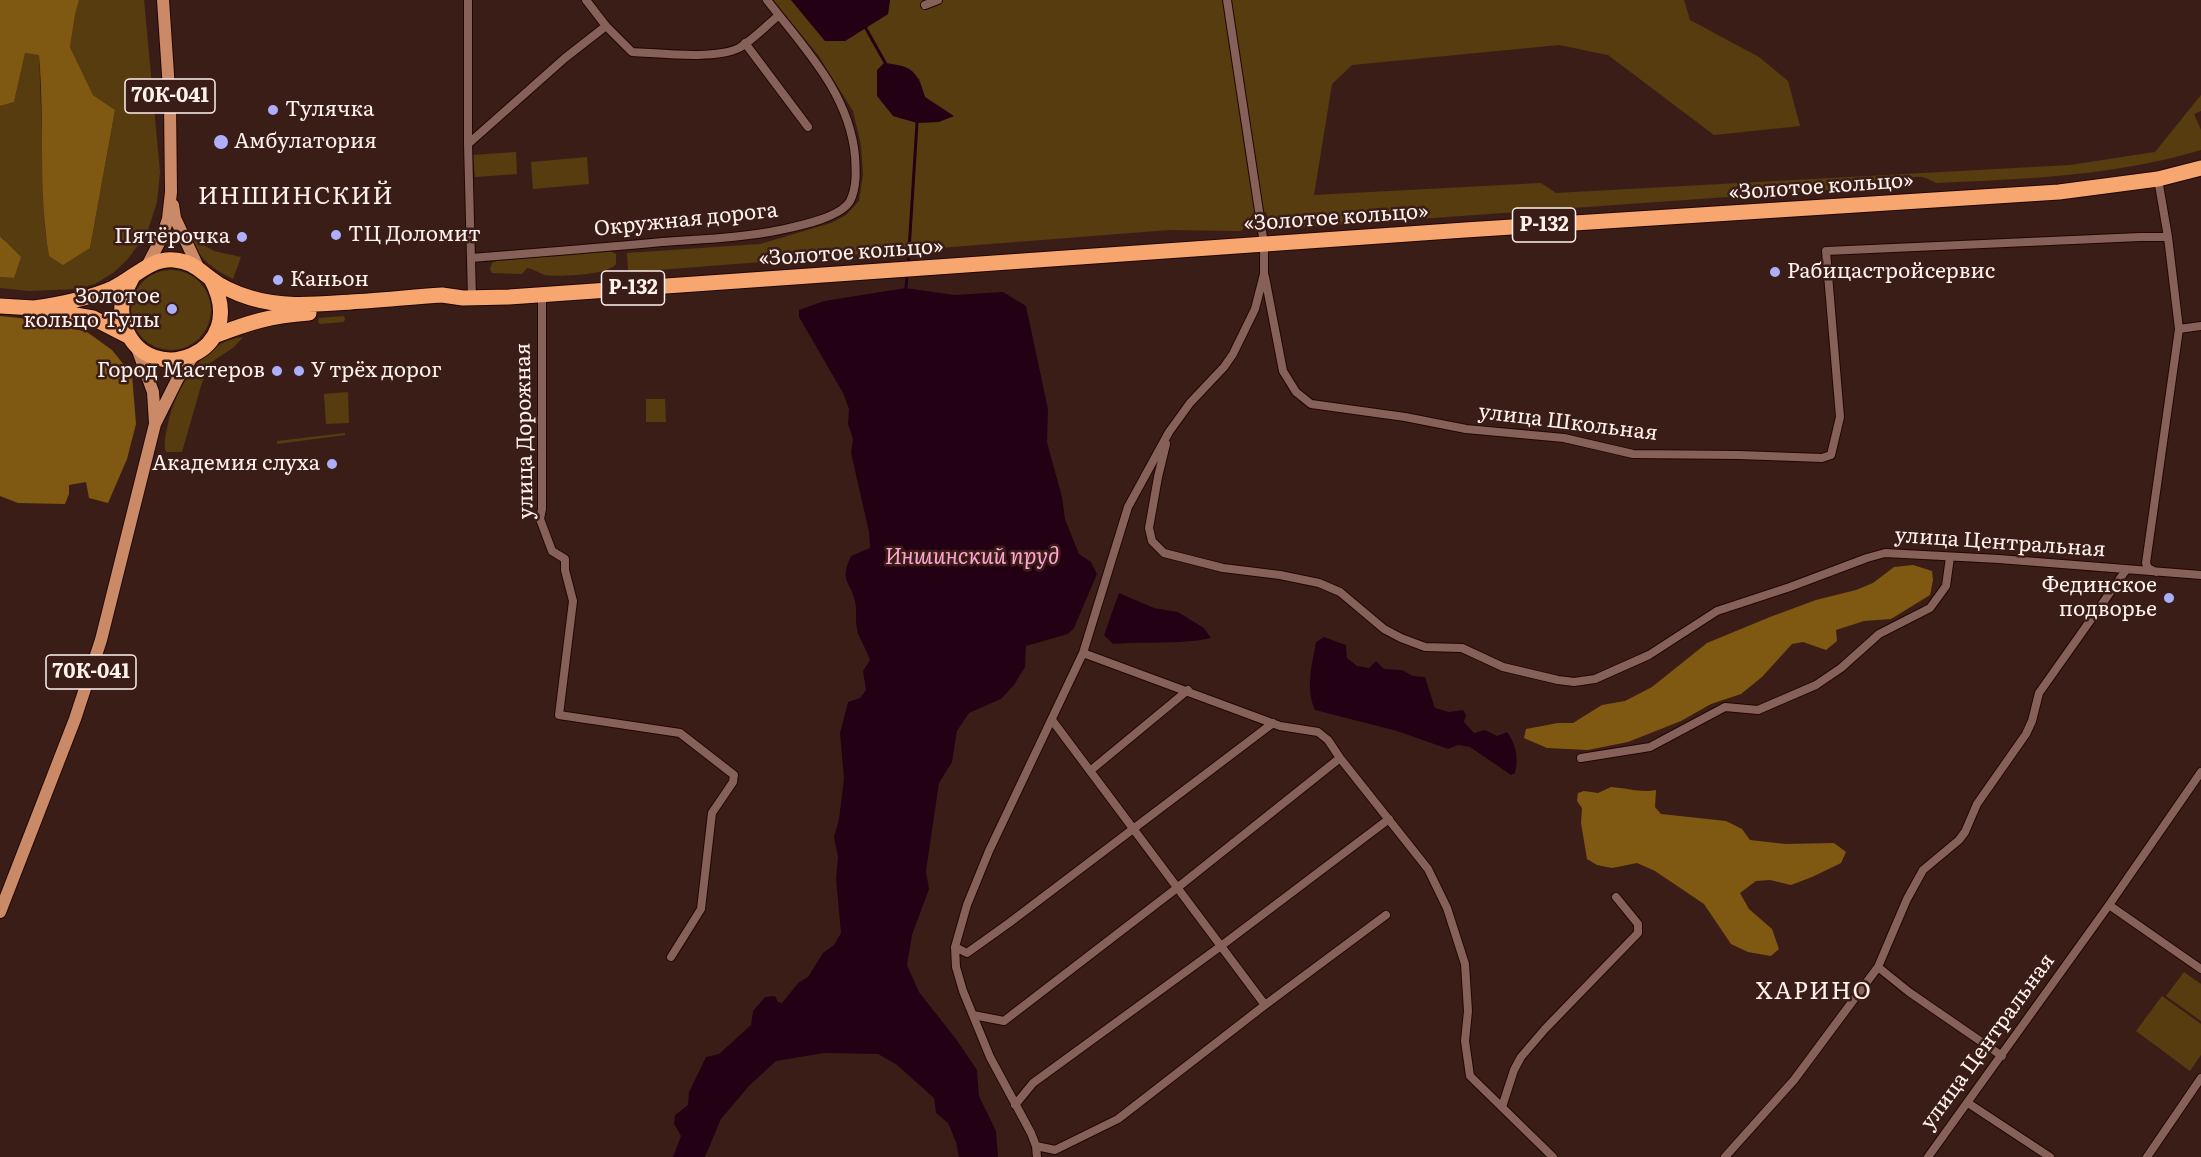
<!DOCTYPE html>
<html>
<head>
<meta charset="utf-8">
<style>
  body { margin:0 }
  canvas { display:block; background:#3b1d17 }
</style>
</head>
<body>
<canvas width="2201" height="1157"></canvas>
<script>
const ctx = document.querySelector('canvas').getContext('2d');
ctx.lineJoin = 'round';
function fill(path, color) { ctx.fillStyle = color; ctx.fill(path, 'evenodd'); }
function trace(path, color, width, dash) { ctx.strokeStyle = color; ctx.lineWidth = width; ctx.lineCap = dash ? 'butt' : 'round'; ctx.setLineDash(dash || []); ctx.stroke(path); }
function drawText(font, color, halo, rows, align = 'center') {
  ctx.font = font + ' Literata,serif'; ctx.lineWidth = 5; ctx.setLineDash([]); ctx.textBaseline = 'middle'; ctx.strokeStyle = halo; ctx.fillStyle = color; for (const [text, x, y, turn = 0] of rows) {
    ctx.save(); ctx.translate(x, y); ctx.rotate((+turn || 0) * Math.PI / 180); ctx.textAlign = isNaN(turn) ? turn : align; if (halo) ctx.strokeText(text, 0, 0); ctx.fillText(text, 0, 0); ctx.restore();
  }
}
fill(new Path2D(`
  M 79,0 L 144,0 L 160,172 L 157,202 L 147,233 L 127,260 L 113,273 L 95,284 L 75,289 L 29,291 L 0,288 L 0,277 L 14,278 L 4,239 L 0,236 L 0,106 L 14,102 L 25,53 L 39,54 L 45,230 L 49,256 L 90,248 L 115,110 L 93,95 L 70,47 L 75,15 Z
  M 773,0 L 791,0 L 825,41 L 845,41 L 888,14 L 890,0 L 1684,0 L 1690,20 L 1759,57 L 1788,81 L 1800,126 L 1714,135 L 1608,55 L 1559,45 L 1352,65 L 1332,84 L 1314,195 L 1541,183 L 1556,193 L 2070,165 L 2155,152 L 2201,95 L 2201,111 L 2194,114 L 2201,130 L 2201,150 C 2115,176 2025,179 1936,183 C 1920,173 1910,176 1895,185 L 1279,229 L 1269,222 L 1266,212 L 1251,216 L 1248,224 L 1241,231 L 1169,230 L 633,272 L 628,270 L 627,253 L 760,244 L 831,223 L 846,215 L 859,201 L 863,174 L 861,145 L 853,111 L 818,55 ZM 919,78 L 925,97 L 953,116 C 930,126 917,123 893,116 Z
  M 516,152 L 517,174 L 475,177 L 473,155 Z
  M 587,157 L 589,184 L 533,189 L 531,162 Z
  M 193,239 L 214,251 L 241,257 L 233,279 C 214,270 200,259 191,241 Z
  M 608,250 L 616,254 L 616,264 C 609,275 559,277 545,275 C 539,273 534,269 527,268 L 522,274 L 492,273 L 490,269 L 492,263 L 496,261 Z
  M131 310a40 40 0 1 1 80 0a40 40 0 1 1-80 0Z
  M 344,316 L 345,320 L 343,322 L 320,324 L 318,322 L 319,318 Z
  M 243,337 L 234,347 L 210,363 L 201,386 L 182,452 L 166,452 C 163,443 166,433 168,424 C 175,389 203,341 243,337 Z
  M 348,392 L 349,423 L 326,424 L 324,394 Z
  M 646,399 L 665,399 L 666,422 L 646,422 Z
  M 345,433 L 345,435 L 277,444 L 277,441 Z
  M 2184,972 L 2201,984 L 2201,1021 L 2166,996 Z
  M 2162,996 L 2201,1024 L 2201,1055 L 2190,1071 L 2136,1031 Z`), '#573c10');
fill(new Path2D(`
  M 0,0 L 79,0 L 75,15 L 70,47 L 93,95 L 115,110 L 90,248 L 63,265 L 49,256 C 38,189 45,122 39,55 L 25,53 L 14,102 L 0,106 Z
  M 0,236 L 21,257 L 14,278 L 0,277 Z
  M 0,316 L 38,320 L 87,332 L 112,350 L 132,375 L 136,424 L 127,459 L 108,503 L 89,498 L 86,482 L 69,485 L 69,494 L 65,504 L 18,503 L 0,496 Z
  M 1913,565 L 1932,571 L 1933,580 L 1930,595 L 1891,619 L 1864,621 L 1836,630 L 1837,641 L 1826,650 L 1803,642 L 1792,644 L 1762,677 L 1741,694 L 1711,704 L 1681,721 L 1628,742 L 1588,750 L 1547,748 L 1524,738 L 1526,729 L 1558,723 L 1573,723 L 1602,705 L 1625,701 L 1652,687 L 1707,643 L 1770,617 L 1816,600 L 1856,590 L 1873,583 L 1894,567 Z
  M 1611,787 C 1627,788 1641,793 1656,790 L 1655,807 L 1661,814 L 1726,821 L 1742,829 L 1750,840 L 1785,844 L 1834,843 L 1846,852 L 1841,863 L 1812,877 L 1791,885 L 1770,880 L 1756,881 L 1740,893 L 1749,909 L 1772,929 L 1779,949 L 1771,956 L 1748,952 L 1731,944 L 1704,904 L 1655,871 L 1637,863 L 1612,868 L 1597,865 L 1587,859 L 1581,823 L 1582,808 L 1577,801 L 1578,793 L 1584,791 L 1598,793 Z`), '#7f5812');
fill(new Path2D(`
  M 791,0 L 890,0 L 888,14 L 845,41 L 825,41 Z
  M 884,63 C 912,66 917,70 925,97 L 954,116 L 939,122 L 917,123 L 893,116 L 877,96 L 877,70 Z
  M 906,288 L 954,295 L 1003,292 L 1026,306 L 1048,409 L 1047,442 L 1062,497 L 1065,519 L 1079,554 L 1091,562 L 1097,574 L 1074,628 L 1068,634 L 1026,646 L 1025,667 L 1014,685 L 1001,699 L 969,713 L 957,731 L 952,762 L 939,783 L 926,871 L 929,889 L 912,935 L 907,965 L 919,992 L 956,1039 L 977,1070 L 979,1096 L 996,1131 L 998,1157 L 959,1157 L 956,1142 L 948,1123 L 936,1113 L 934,1098 L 897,1065 L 878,1054 L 824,1053 L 776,1061 L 749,1086 L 721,1119 L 705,1157 L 673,1157 L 681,1136 L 674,1124 L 675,1115 L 688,1105 L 689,1092 L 706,1057 L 719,1054 L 751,1025 L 753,1011 L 765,997 L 775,996 L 778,1002 L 782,1003 L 798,983 L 808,977 L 823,953 L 834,945 L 841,933 L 836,879 L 838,857 L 834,837 L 839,819 L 844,779 L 840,733 L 848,702 L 860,698 L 866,690 L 863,671 L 870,660 C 867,650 858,637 857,629 C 855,620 857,610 855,601 C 850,580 839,582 851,556 L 870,548 L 869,532 L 851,453 L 853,439 L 848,424 L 849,409 L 843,393 L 799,317 L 799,310 L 824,301 Z
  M 1119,593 L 1154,608 L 1178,612 L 1204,628 L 1211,638 C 1179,645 1146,641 1113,644 L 1104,635 Z
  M 1324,637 L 1346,645 L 1347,658 L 1357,666 L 1369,668 L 1376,661 L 1384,669 L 1402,670 L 1413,676 L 1425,677 L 1435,708 L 1449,712 L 1463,710 L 1466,715 L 1464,722 L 1474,733 L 1485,730 L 1497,736 L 1507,732 C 1516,744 1519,758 1515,773 L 1511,775 L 1470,747 L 1458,745 L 1448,749 L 1397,731 L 1315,710 C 1305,688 1312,665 1316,642 Z`), '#240014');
trace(new Path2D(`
  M 864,25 L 887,66
  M 908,266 L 917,123 L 916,120
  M 906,288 L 907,275`), '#240014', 3);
const street = new Path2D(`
  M 468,0 L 468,144 L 472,298
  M 925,5 L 938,0
  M 606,26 L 632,52 C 659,53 715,60 739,48 C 753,40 766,26 779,15
  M 745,43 L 808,127
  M 468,144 L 565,58 L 606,26 L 586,0
  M 471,258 C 535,253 598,248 662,242 C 701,239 741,238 780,230 C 798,226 840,218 850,201 C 857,187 856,171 855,156 C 849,93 804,48 767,0
  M 1265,277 L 1283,371 L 1296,392 L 1311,404 L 1405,417 L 1466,429 L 1564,438 L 1633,454 L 1739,455 L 1822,458 L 1831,455 L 1840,417 L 1826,251 L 2140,237 L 2168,237
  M 542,294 L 542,509 L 540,519 L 552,551 L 565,559 L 565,570 L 573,601 L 559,715 L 680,733 L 734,775 L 733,782 L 712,813 L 701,909 L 671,957
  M 2179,329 L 2201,326
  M 1166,444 L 1158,477 L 1149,528 L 1152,541 L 1164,553 L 1223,568 L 1280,575 L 1319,583 L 1340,592 L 1384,629 L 1401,638 L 1425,647 L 1462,648 L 1503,667 L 1558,680 L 1574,682 L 1595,679 L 1649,655 L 1717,611 L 1790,587 L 1867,558 L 1885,553 L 1999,559 L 2201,575
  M 2156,572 L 2148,568 L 2146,563 L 2179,329 L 2168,237 L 2158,179
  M 1083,653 L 1280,726 L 1318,732 L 1328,740 L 1340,758 L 1428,869 L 1447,908 L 1465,964 L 1468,1011 L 1465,1041 L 1470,1076 L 1553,1157
  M 1052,720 L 1265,1005
  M 1581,758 L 1650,747 L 1725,707 L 1758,710 L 1816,685 L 1841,668 L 1879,634 L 1930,608 L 1946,586 L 1950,557
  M 1090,771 L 1188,690
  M 2109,905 L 2201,969
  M 955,947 L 967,953 L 1009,923 L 1273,723
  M 1878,967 L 1909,992 L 2002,1056
  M 973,1015 L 1004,1021 L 1177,888 L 1340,758
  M 1968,1103 L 2050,1157
  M 1015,1105 L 1033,1083 L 1221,946 L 1389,819
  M 1502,1107 L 1514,1070 L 1521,1057 L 1545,1029 L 1638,933 L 1638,924 L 1616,897
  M 1036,1146 L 1055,1150 L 1118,1119 L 1265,1005 L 1386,915
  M 1037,1157 L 1036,1146 L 1031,1133 L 990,1057 L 963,991 L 956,967 L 955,947 L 967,905 L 989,851 L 1083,653 L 1128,507 L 1169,432 L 1190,403 L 1224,367 L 1233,354 L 1255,309 L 1264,274 L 1264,244 L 1227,0
  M 1725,1157 L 1794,1080 L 1878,967 L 1907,899 L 1923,870 L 1959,840 L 1965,832 L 1977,804 L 2026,734 L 2032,721 L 2039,693 L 2126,570
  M 1928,1157 L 2109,905 L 2201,772
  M 2147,1157 L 2201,1078`);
const primary = new Path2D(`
  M 173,205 L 175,218 L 198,267
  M 147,266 L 161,239 L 168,219 L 171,192 L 170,104 L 163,0
  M 137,348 L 153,392 L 155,423
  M 0,912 L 75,719 L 101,640 L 155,424 L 178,378 L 193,356`);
const highway = new Path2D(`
  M 132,278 C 123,295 118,309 125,327 C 148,391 252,354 211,279
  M 0,306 L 34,308 L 93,318 L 128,336
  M 34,308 C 61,304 88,299 113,288 C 134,278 150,258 174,260 C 190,261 198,269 210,278 C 221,287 238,294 251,298 C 284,308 318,304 351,302 C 382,300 412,297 442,295 L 463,298 L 509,297 L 1465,230 L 2059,192 L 2158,179 L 2201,168
  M 214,336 C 250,322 270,316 309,313`);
trace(street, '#210603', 10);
trace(primary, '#210603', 14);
trace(highway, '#210603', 17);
trace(street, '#856159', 8);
trace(primary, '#ca8a67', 12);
trace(highway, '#f8a670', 15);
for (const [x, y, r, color] of [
  [273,110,6,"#adaffb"],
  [221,142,8,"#adaffb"],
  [336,235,6,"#adaffb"],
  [242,237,6,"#adaffb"],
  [1775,272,6,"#adaffb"],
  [278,280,6,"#adaffb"],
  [172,309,6,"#adaffb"],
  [277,371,6,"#adaffb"],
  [299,371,6,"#adaffb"],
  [332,464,6,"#adaffb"],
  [2169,598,6,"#adaffb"]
]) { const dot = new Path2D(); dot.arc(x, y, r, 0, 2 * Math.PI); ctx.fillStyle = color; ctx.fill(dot); trace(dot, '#3b1d17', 2); }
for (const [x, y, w] of [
  [170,96,90],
  [1544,225,63],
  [633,288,63],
  [91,672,90]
]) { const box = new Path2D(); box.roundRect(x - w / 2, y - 17, w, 34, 4.5); ctx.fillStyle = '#3b1d17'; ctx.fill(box); trace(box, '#fef1ee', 1.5); }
drawText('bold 20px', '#fef1ee', null, [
  ["70К-041",170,96],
  ["Р-132",1544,225],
  ["Р-132",633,288],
  ["70К-041",91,672]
]);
drawText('21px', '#fef1ee', '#3b1d17', [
  ["Тулячка",285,110],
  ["Амбулатория",234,142],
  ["ТЦ Доломит",348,235],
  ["Пятёрочка",230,237,"right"],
  ["Рабицастройсервис",1787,272],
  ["Каньон",290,280],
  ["Золотое",160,297,"right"],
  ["кольцо Тулы",160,321,"right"],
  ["Город Мастеров",265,371,"right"],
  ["У трёх дорог",311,371],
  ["Академия слуха",320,464,"right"],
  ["Фединское",2157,586,"right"],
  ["подворье",2157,610,"right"]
], 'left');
drawText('21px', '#fef1ee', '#3b1d17', [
  ["«Золотое кольцо»",1821,187,-4],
  ["«Золотое кольцо»",1336,218,-4],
  ["Окружная дорога",686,220,-6],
  ["«Золотое кольцо»",851,253,-4],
  ["улица Школьная",1568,423,7],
  ["улица Дорожная",525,431,-91],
  ["улица Центральная",2000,543,4],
  ["улица Центральная",1988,1042,-54]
]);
drawText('italic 22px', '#ffa1d1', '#3b1d17', [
  ["Иншинский пруд",972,558]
]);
ctx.letterSpacing = '1.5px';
drawText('24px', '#fef1ee', '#3b1d17', [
  ["ИНШИНСКИЙ",296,197],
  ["ХАРИНО",1814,992]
]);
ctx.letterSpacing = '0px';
</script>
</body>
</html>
